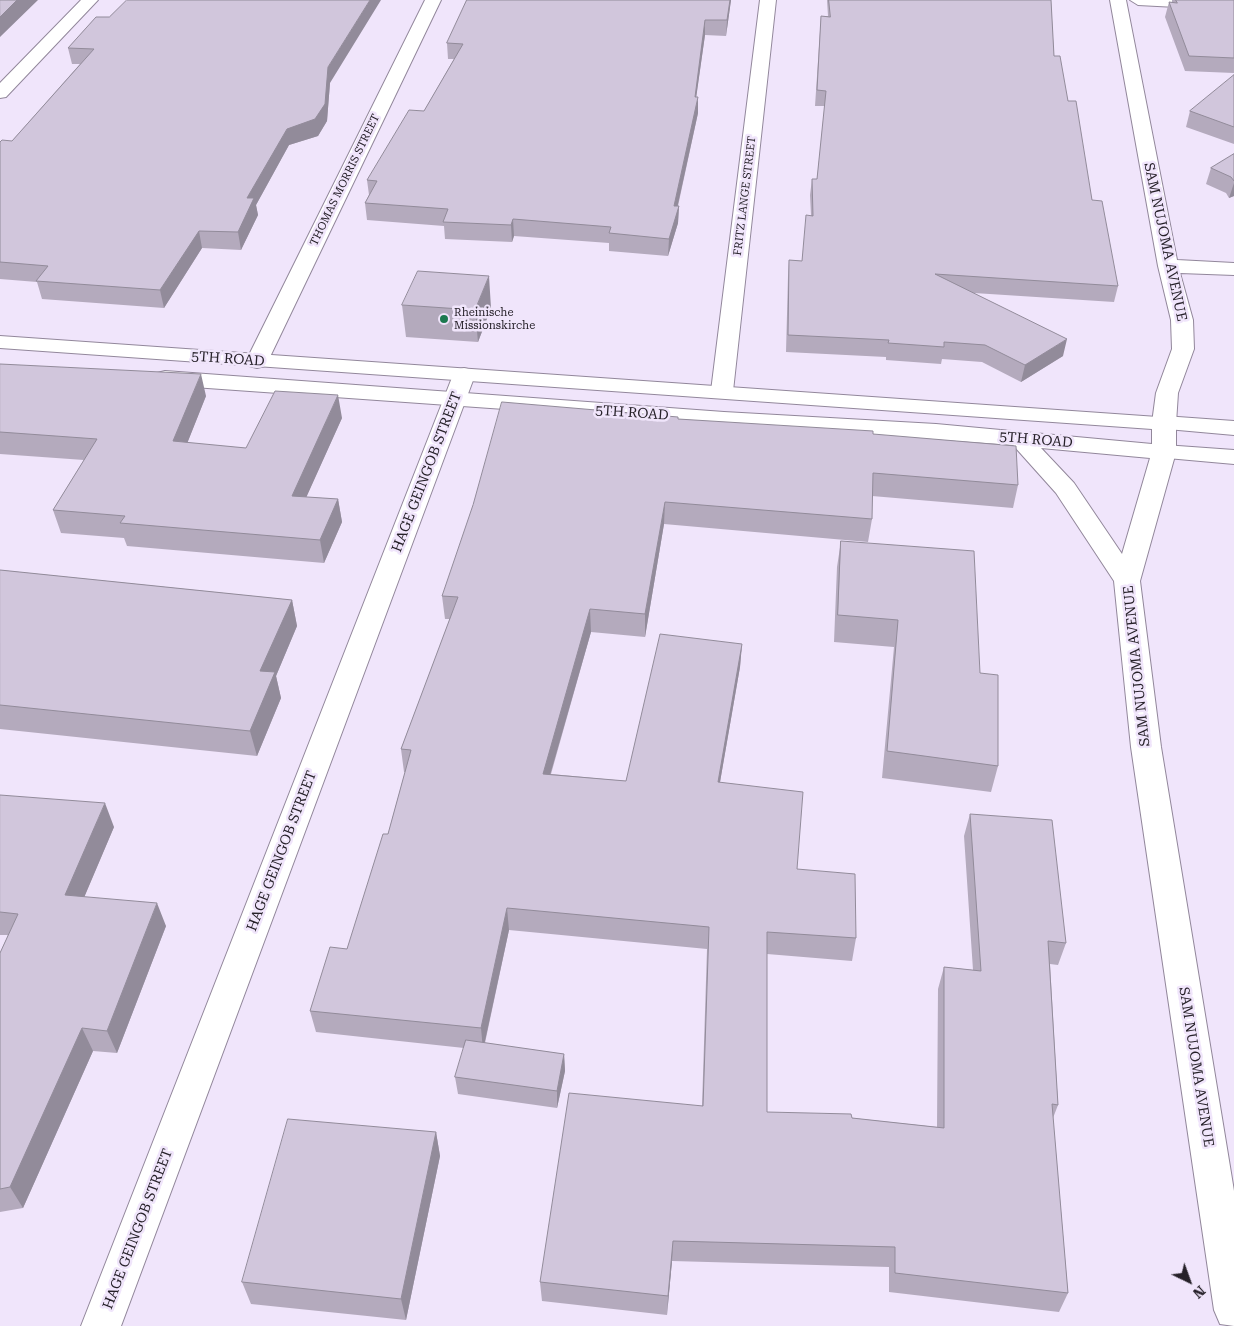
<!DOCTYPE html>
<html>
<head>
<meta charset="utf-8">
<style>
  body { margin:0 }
  #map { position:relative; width:1234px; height:1326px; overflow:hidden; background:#f0e5fb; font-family:"Roboto Serif",serif }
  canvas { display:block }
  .north { position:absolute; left:1164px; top:1256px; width:50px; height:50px; -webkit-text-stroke:4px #f0e5fb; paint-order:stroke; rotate:138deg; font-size:14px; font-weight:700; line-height:20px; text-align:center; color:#262129 }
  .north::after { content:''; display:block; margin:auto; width:18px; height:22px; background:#262129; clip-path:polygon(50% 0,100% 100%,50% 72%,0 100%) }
</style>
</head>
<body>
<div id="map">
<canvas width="1234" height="1326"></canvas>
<div class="north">N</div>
</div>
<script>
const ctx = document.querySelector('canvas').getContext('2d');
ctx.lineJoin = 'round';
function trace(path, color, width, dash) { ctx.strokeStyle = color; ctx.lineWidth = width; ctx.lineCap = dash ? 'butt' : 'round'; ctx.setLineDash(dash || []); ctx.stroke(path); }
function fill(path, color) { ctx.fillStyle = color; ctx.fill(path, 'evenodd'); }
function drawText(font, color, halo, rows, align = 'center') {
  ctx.font = font + ' "Roboto Serif",serif'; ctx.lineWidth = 5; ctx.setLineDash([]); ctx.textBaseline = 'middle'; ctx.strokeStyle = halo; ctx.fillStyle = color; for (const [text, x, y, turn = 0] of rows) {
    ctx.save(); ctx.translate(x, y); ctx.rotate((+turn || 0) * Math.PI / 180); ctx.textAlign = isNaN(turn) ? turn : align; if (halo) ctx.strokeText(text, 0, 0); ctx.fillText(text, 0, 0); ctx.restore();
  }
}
const minor = new Path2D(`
  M 81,0 L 98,0 L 6,97 L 0,98 L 0,83 Z
  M 425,0 L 441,0 L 268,361 L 265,366 L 257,368 L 249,366 L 246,361 Z
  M 760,0 L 776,0 L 733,391 L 730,396 L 722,398 L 714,396 L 711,391 Z
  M 1110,0 L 1126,0 L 1177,260 L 1234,263 L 1234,275 L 1180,273 L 1193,320 L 1194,349 L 1178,393 L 1176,423 L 1172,428 L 1164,430 L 1156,428 L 1152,423 L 1156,393 L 1172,349 L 1171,320 L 1158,266 Z
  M 1130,0 L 1234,0 L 1234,10 L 1138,5 Z
  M 464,368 L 472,370 L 475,375 L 121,1326 L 81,1326 L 453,375 L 456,370 Z`);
const tertiary = new Path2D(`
  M 1164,416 L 1234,421 L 1234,435 L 1156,428 L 1152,423 L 1156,418 Z
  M 1164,445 L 1234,450 L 1234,464 L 1156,457 L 1152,452 L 1156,447 Z`);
const secondary = new Path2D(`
  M 0,336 L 1172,418 L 1176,423 L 1176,452 L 1140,581 L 1161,747 L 1234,1191 L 1234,1326 L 1220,1324 L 1214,1310 L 1131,747 L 1114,581 L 1056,493 L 1013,445 L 165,385 L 157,383 L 154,378 L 157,373 L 165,371 L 724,412 L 936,424 L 1152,444 L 1152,429 L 0,348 ZM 1041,448 L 1150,458 L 1122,554 L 1074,483 Z`);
trace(minor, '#92879b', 2);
trace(tertiary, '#92879b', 2);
trace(secondary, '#92879b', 2);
fill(minor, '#fff');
fill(tertiary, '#fff');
fill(secondary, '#fff');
fill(new Path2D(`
  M 467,0 L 731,0 L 726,36 L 705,35 L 696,97 L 698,113 L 678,206 L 679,206 L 678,223 L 668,256 L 609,251 L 609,243 L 514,236 L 512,242 L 445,239 L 444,226 L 367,220 L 365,203 L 369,195 L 367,180 L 424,111 L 454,59 L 448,59 L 447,43 Z
  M 827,0 L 1051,0 L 1054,56 L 1068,101 L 1092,200 L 1118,286 L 1114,302 L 974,293 L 1063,356 L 1021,382 L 982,362 L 942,359 L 941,364 L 886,360 L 886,357 L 786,352 L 788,276 L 789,260 L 802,261 L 811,215 L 810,195 L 812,179 L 817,179 L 825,106 L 815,106 L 821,16 L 828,16 Z
  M 1172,0 L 1234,0 L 1234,73 L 1185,71 L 1165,17 L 1169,2 L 1172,2 Z
  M 96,17 L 330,83 L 327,121 L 318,136 L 289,145 L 256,205 L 258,215 L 241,250 L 202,248 L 164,308 L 42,299 L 37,282 L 0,279 L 0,142 L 12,141 L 80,64 L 72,64 L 68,48 Z
  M 1234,75 L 1234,144 L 1186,127 L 1190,111 Z
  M 1234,154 L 1234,196 L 1229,198 L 1226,193 L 1206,184 L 1211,168 Z
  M 402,305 L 491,308 L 478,342 L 406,337 Z
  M 0,364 L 206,396 L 187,443 L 246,448 L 342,418 L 306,497 L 338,499 L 342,522 L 324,563 L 127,546 L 124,538 L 61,533 L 53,510 L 84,460 L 0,454 Z
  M 678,419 L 873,434 L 1018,485 L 1013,508 L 872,496 L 872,519 L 868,542 L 664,524 L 645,637 L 591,632 L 551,774 L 626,781 L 742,644 L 740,667 L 720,782 L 797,869 L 856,938 L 852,961 L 767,954 L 767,1112 L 852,1118 L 937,1127 L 938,989 L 944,967 L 973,970 L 964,836 L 970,814 L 1066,943 L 1058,965 L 1050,964 L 1058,1105 L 1053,1118 L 1068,1293 L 1059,1312 L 889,1292 L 889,1267 L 672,1261 L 667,1315 L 542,1301 L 540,1282 L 702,1106 L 707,949 L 509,930 L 485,1043 L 564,1054 L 565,1071 L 557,1108 L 458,1094 L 455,1077 L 464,1048 L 316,1032 L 310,1011 L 347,949 L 388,834 L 405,772 L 404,772 L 401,749 L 450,619 L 445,619 L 442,596 Z
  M 841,541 L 980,673 L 998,766 L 991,792 L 882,778 L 894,647 L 834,642 L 837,567 Z
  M 0,570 L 292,600 L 297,626 L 276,676 L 281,698 L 257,756 L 0,729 Z
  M 0,795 L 114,827 L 84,897 L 166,926 L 117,1053 L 93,1051 L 23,1208 L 0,1212 L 0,953 L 8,935 L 0,935 Z
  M 436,1132 L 440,1156 L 406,1320 L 251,1304 L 242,1282 Z`), '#b4aabd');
fill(new Path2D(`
  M 17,0 L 38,0 L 0,37 L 0,17 Z
  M 370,0 L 381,0 L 330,83 L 327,121 L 318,136 L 289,145 L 256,205 L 258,215 L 241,250 L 238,232 L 247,198 L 287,129 L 328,67 Z
  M 730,0 L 731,0 L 726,36 L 727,20 Z
  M 705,20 L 705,35 L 694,113 L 695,97 Z
  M 698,97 L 698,113 L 674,222 L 679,206 L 678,223 L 668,256 L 669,239 L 674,206 Z
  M 1234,183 L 1234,196 L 1229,198 Z
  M 513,219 L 514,236 L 512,242 L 511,225 Z
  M 199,231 L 202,248 L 164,308 L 160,290 Z
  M 489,276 L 491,308 L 478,342 L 475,310 Z
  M 1067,339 L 1063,356 L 1021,382 L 1025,365 Z
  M 201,374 L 206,396 L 179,464 L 173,441 Z
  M 338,395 L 342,418 L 297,518 L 292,496 Z
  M 338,499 L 342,522 L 324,563 L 320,540 Z
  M 665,502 L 664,524 L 645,637 L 645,614 Z
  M 292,600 L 297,626 L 276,676 L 281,698 L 257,756 L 250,731 L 260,671 Z
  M 590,609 L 591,632 L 544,796 L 543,774 Z
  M 742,644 L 740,667 L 716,805 L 718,782 Z
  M 105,803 L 114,827 L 75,919 L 65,895 Z
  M 157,903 L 166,926 L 117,1053 L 107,1031 Z
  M 507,908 L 509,930 L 483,1050 L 481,1028 Z
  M 82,1028 L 93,1051 L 23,1208 L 10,1187 Z
  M 564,1054 L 565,1071 L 557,1108 L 557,1091 Z
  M 436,1132 L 440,1156 L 406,1320 L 401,1299 Z
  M 673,1241 L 672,1261 L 667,1315 L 668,1296 Z`), '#928b9a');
const building = new Path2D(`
  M 0,0 L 17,0 L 0,17 Z
  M 127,0 L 370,0 L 328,67 L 325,104 L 315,119 L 287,129 L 247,198 L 254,198 L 238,232 L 199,231 L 160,290 L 36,281 L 48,266 L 0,262 L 0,142 L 2,140 L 12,141 L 94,49 L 68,48 L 96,17 L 109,17 Z
  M 467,0 L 730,0 L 727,20 L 705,20 L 695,97 L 698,97 L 674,206 L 679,206 L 669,239 L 609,233 L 611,227 L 513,219 L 511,225 L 443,222 L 448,209 L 365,203 L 377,181 L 367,180 L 409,110 L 424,111 L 463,44 L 447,43 Z
  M 829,0 L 1051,0 L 1054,56 L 1060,56 L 1068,101 L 1076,101 L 1092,200 L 1102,201 L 1118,286 L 935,274 L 1067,339 L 1025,365 L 985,345 L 944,342 L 944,347 L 888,343 L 889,340 L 788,335 L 789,260 L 802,261 L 806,215 L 813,216 L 812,179 L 817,179 L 826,91 L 817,90 L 821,16 L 830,17 Z
  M 1176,0 L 1234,0 L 1234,58 L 1189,56 L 1169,2 L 1177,3 Z
  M 1234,75 L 1234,127 L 1190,111 Z
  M 1234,154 L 1234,181 L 1231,177 L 1211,168 Z
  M 418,271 L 489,276 L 475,310 L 402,305 Z
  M 0,364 L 201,374 L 173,441 L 246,448 L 275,391 L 338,395 L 292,496 L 338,499 L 320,540 L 120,523 L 125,516 L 53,510 L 97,439 L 0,432 Z
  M 502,402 L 678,417 L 678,419 L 873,431 L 873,434 L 1016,446 L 1018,485 L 873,473 L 872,519 L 665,502 L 645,614 L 590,609 L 543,774 L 626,781 L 660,634 L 742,644 L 718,782 L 803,792 L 797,869 L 855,874 L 856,938 L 767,932 L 767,1112 L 851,1114 L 852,1118 L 944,1128 L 944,967 L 981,971 L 970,814 L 1052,820 L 1066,943 L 1048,941 L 1058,1105 L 1052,1104 L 1068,1293 L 895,1273 L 895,1247 L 673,1241 L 668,1296 L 540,1282 L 569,1093 L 703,1106 L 709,927 L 507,908 L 481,1028 L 310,1011 L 330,947 L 347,949 L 383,834 L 388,834 L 411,750 L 401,749 L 458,597 L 442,596 L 473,505 Z
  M 841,541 L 974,551 L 980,673 L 998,675 L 998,766 L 887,751 L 898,620 L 838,615 Z
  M 0,570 L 292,600 L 260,671 L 275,672 L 250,731 L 0,705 Z
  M 0,795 L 105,803 L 65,895 L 157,903 L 107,1031 L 82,1028 L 10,1187 L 0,1189 L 0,953 L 18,914 L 0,912 Z
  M 466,1040 L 564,1054 L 557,1091 L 455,1077 Z
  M 288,1119 L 436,1132 L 401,1299 L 242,1282 Z`);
fill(building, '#d1c6dc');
trace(building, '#928b9a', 1);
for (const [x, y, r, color] of [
  [444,319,5,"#1c794f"]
]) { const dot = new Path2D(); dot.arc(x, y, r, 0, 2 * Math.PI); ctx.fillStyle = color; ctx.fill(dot); trace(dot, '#f0e5fb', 2); }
drawText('11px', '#262129', '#f0e5fb', [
  ["THOMAS MORRIS STREET",345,180,-64],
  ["FRITZ LANGE STREET",745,196,-83]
]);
drawText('11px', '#262129', '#f0e5fb', [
  ["Rheinische",454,313],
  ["Missionskirche",454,326]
], 'left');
drawText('14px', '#262129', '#f0e5fb', [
  ["SAM NUJOMA AVENUE",1165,242,78],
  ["5TH ROAD",228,359,4],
  ["5TH ROAD",632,413,4],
  ["5TH ROAD",1036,440,5],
  ["HAGE GEINGOB STREET",427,472,-69],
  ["SAM NUJOMA AVENUE",1137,666,-96],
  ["HAGE GEINGOB STREET",282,851,-69],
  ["SAM NUJOMA AVENUE",1196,1067,81],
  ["HAGE GEINGOB STREET",138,1229,-69]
]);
</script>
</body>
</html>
